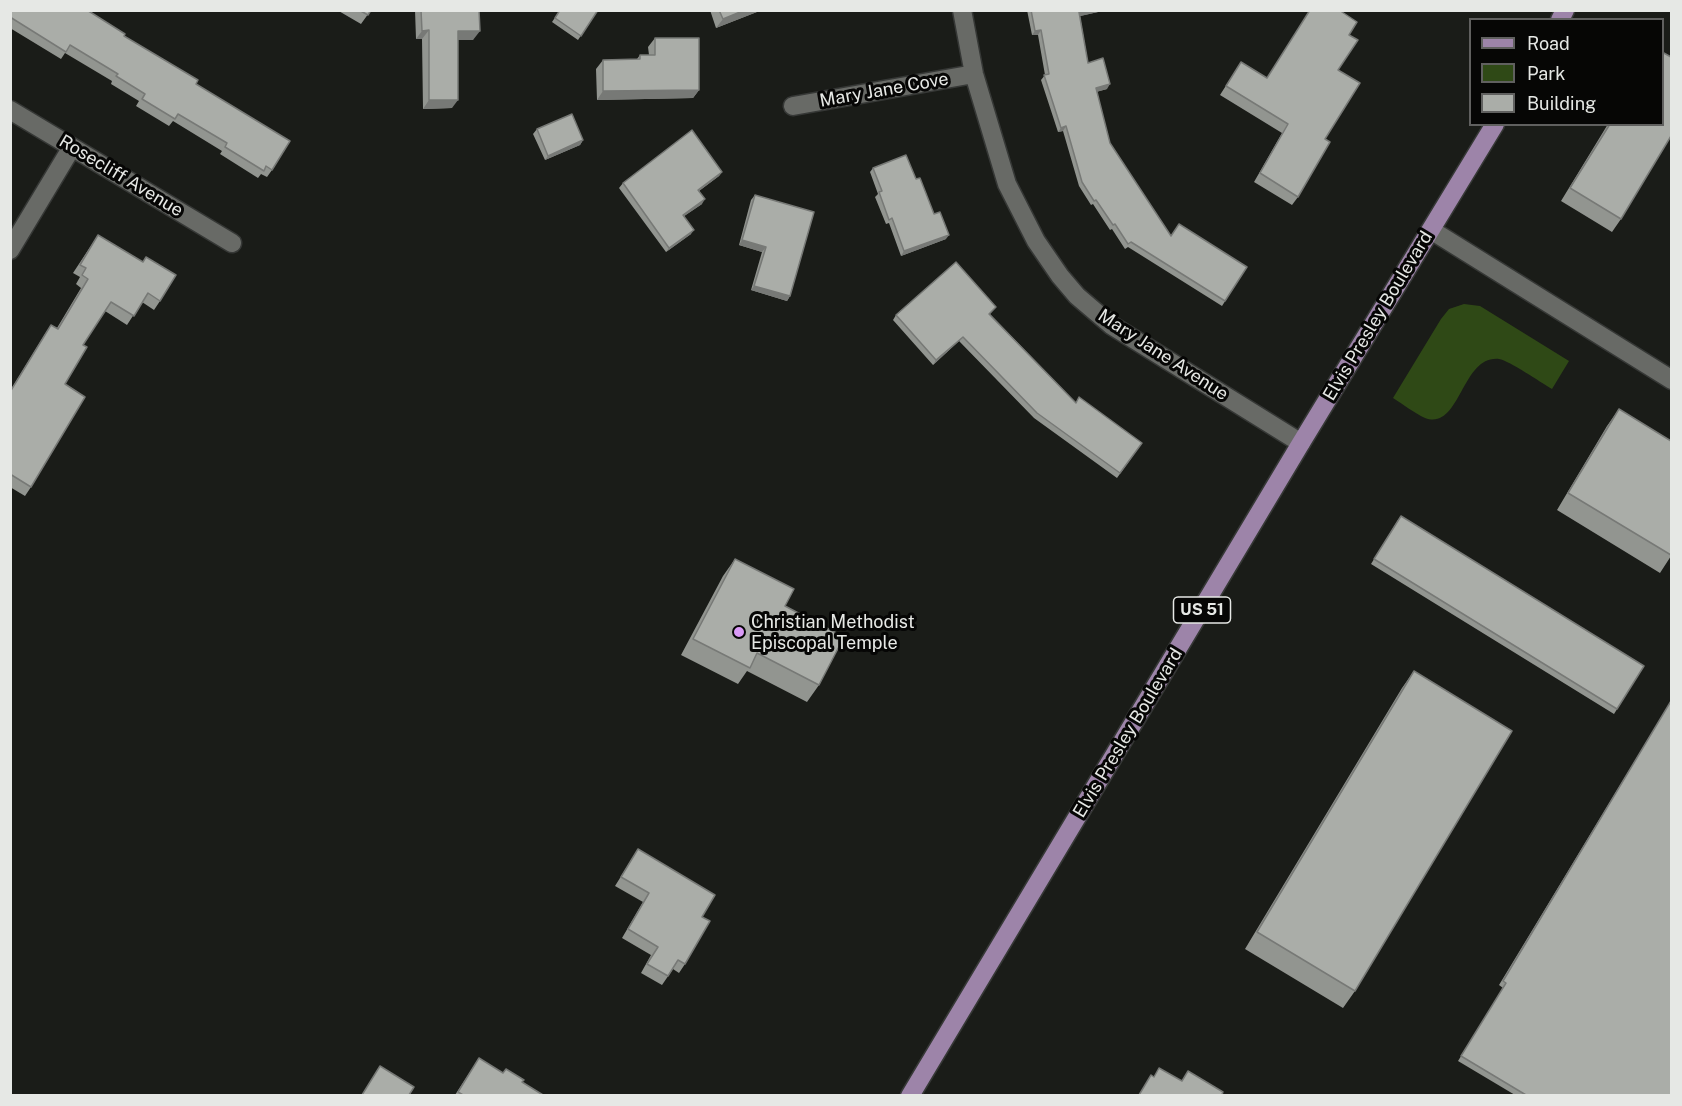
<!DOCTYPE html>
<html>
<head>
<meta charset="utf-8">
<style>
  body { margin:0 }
  #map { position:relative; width:1682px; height:1106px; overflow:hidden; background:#1a1c18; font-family:"Public Sans",sans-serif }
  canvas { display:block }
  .frame { position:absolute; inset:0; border:12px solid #e6e8e5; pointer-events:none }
  .legend { position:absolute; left:1469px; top:18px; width:195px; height:108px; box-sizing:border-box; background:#060605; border:2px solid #60605f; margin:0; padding:8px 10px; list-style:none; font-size:18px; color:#e6e8e5 }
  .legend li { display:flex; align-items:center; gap:12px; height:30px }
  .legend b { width:30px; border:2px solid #60605f }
</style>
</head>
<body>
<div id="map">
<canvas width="1682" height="1106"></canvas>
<div class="frame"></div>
<ul class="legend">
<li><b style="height:8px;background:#9d84a9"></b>Road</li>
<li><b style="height:16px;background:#2f4916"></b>Park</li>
<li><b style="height:16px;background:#aaada8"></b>Building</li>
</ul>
</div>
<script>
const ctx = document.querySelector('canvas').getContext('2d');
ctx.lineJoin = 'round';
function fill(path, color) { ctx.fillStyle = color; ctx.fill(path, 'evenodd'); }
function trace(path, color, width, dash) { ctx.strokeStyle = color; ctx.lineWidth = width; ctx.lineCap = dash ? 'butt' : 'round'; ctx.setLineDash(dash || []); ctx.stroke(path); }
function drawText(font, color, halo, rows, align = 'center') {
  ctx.font = font + ' "Public Sans",sans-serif'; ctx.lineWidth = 6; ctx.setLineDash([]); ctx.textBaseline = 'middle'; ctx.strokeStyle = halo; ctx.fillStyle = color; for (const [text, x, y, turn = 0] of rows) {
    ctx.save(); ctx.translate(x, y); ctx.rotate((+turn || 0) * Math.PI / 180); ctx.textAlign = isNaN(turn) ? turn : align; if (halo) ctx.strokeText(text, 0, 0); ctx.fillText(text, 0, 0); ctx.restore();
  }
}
fill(new Path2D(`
  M 1464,304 L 1480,306 L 1569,361 L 1552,389 C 1540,382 1510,361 1499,359 C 1461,355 1461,431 1425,418 C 1414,413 1403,404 1393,398 L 1441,319 L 1449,309 Z`), '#2f4916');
const street = new Path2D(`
  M 962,10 L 974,74 L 1007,184 L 1036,241 L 1060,276 L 1077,296 L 1111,325 L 1301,443
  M 793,106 L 974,74
  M 10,110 L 232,243
  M 1431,230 L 1672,380
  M 10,250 L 72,147`);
const primary = new Path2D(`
  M 1560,20 L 1565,10
  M 910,1096 L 1301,443 L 1495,124`);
trace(street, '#363836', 21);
trace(primary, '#363836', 21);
trace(street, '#686a66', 18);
trace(primary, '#9d84a9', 18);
fill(new Path2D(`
  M 10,10 L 124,36 L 196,84 L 272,170 L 267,177 L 261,174 L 258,178 L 220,154 L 222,151 L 173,121 L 169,126 L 136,106 L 139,101 L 111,84 L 112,81 L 65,53 L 61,59 L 10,28 Z
  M 337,10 L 371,10 L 361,24 Z
  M 415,10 L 479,10 L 473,40 L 458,40 L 452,108 L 423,109 L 422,39 L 416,39 Z
  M 560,10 L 598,10 L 578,40 L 552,22 Z
  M 710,10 L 762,10 L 716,28 Z
  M 1027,10 L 1107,10 L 1080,16 L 1088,63 L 1107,89 L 1096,92 L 1110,143 L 1171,236 L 1247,267 L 1222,306 L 1128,247 L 1125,249 L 1112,229 L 1110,230 L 1093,204 L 1091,205 L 1079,186 L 1063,131 L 1058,132 L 1041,80 L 1045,75 L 1038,35 L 1032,35 Z
  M 1310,10 L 1339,10 L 1349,35 L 1338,70 L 1325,139 L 1298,197 L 1292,205 L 1254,182 L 1282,133 L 1220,95 L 1241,62 L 1267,78 Z
  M 655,38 L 699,90 L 693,98 L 597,100 L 596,69 L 603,60 L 637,59 L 640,55 L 649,55 L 648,47 Z
  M 1608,124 L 1662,124 L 1621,219 L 1612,232 L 1561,201 Z
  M 537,129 L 583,140 L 580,145 L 545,160 L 533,134 Z
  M 873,168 L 916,179 L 946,239 L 901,256 L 889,223 L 886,224 L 875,197 L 878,194 L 870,172 Z
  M 722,172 L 719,176 L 699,191 L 702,204 L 684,216 L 691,234 L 666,252 L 619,188 L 623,183 Z
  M 755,195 L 790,296 L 787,301 L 751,290 L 762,252 L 739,245 L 751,200 Z
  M 98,235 L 160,301 L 154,310 L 142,302 L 127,325 L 105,311 L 83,345 L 65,384 L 31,487 L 25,496 L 10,487 L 10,391 L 45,334 L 51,325 L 57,328 L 81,288 L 76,284 L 80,277 L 73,273 Z
  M 996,307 L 990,314 L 1076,403 L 1142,443 L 1117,478 L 1034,418 L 959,341 L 933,365 L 893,320 L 896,315 Z
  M 1619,409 L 1671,441 L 1671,556 L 1660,573 L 1557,510 L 1607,426 Z
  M 1398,520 L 1644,666 L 1614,714 L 1371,564 Z
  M 735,559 L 785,606 L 819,685 L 807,702 L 747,671 L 738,684 L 681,655 L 723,576 Z
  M 1414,671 L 1355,991 L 1343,1008 L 1245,949 L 1402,688 Z
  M 1671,701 L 1671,1095 L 1515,1095 L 1458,1061 L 1503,988 L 1499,985 Z
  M 638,849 L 702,917 L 685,964 L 679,973 L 673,969 L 662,985 L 641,973 L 651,955 L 622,938 L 643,902 L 615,886 Z
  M 479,1058 L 503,1073 L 522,1082 L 543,1095 L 455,1095 Z`), '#929590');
fill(new Path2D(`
  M 745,10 L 762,10 L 716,28 L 723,19 Z
  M 1088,10 L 1107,10 L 1076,17 L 1079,12 Z
  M 429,30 L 422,39 L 416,39 L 422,31 Z
  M 1041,30 L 1038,35 L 1032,35 L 1035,31 Z
  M 458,31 L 480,31 L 473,40 L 452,40 Z
  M 1110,84 L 1107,89 L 1092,93 L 1096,88 Z
  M 699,90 L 693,98 L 597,100 L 603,91 Z
  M 429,100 L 458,100 L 452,108 L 423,109 Z
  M 1066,126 L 1063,131 L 1058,132 L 1061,128 Z
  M 583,140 L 580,145 L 545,160 L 548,156 Z
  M 722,172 L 719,176 L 695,194 L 698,190 Z
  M 705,199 L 702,204 L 680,219 L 683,215 Z
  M 694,230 L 691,234 L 666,252 L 669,248 Z
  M 949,235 L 946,239 L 901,256 L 904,251 Z
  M 742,240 L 766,247 L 762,252 L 739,245 Z
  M 754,286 L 790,296 L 787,301 L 751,290 Z
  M 963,337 L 959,341 L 933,365 L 936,360 Z`), '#777976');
const building = new Path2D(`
  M 10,10 L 87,10 L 125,34 L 124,36 L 198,80 L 196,84 L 290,141 L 272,170 L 266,166 L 264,171 L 225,147 L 227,143 L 178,114 L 175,119 L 142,99 L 145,94 L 116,76 L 118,74 L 70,45 L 66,52 L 10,17 Z
  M 359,10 L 371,10 L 368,15 Z
  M 421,10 L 479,10 L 480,31 L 458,31 L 458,100 L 429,100 L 429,30 L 422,31 Z
  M 560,10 L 598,10 L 581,36 L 555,18 Z
  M 719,10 L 745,10 L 723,19 Z
  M 1031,10 L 1088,10 L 1079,12 L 1088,63 L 1103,58 L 1110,84 L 1096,88 L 1110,143 L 1171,236 L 1179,224 L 1247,267 L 1225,301 L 1131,242 L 1128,244 L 1115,224 L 1113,225 L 1096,200 L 1094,201 L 1082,182 L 1066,126 L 1061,128 L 1044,75 L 1049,74 L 1041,30 L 1035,31 Z
  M 1310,10 L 1339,10 L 1357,22 L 1349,35 L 1358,40 L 1338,70 L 1360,83 L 1325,139 L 1330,142 L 1298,197 L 1260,173 L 1288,124 L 1226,86 L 1241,62 L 1267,78 Z
  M 655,38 L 699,38 L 699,90 L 603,91 L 603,60 L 640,59 L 640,55 L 655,55 Z
  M 1662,52 L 1671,57 L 1671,136 L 1621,219 L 1570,188 L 1610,124 L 1662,124 Z
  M 572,114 L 583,140 L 548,156 L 537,129 Z
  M 692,130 L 722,172 L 698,190 L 705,199 L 683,215 L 694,230 L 669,248 L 623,183 Z
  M 906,155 L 916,179 L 920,178 L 934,214 L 940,212 L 949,235 L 904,251 L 892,218 L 889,220 L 879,192 L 882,191 L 873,168 Z
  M 755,195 L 814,212 L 790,296 L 754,286 L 766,247 L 742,240 Z
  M 98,235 L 143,262 L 146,257 L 176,275 L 160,301 L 148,293 L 134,316 L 111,302 L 83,345 L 87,347 L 65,384 L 85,397 L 31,487 L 10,474 L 10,392 L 51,325 L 58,329 L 88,279 L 82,275 L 86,268 L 80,265 Z
  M 956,262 L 996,307 L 989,314 L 1076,403 L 1079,397 L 1142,443 L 1120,473 L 1037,413 L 963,337 L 936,360 L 896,315 Z
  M 1619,409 L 1671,441 L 1671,555 L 1568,493 Z
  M 1401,516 L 1644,666 L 1617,709 L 1374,559 Z
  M 735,559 L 794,589 L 785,606 L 844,637 L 819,685 L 757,653 L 750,668 L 693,639 Z
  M 1414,671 L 1512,731 L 1355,991 L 1257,932 Z
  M 1671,701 L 1671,1095 L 1526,1095 L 1461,1056 L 1506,983 L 1503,981 Z
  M 638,849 L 715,895 L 702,917 L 710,921 L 685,964 L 678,960 L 668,976 L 647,964 L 658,947 L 628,929 L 649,893 L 621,877 Z
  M 479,1058 L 503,1073 L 506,1069 L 524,1080 L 522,1082 L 543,1095 L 463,1095 L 458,1092 Z
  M 380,1066 L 414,1087 L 409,1095 L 362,1095 Z
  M 1159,1068 L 1182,1081 L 1188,1071 L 1223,1092 L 1222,1094 L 1224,1095 L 1139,1095 L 1151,1075 L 1154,1077 Z`);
fill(building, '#aaada8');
trace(building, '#777976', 1.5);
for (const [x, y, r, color] of [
  [739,632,6,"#da9af7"]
]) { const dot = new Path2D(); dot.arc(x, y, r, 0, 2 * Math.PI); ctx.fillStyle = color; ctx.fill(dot); trace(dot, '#060605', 2); }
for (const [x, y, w] of [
  [1202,610,57]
]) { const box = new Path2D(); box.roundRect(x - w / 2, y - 13, w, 26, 4.5); ctx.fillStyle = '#060605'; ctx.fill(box); trace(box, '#e6e8e5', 1.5); }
drawText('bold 16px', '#e6e8e5', null, [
  ["US 51",1202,610]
]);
drawText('18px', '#e6e8e5', '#060605', [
  ["Mary Jane Cove",884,90,-10],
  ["Rosecliff Avenue",121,176,31],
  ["Elvis Presley Boulevard",1378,316,-59],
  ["Mary Jane Avenue",1163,355,33],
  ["Elvis Presley Boulevard",1128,733,-59]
]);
drawText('18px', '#e6e8e5', '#060605', [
  ["Christian Methodist",751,622],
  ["Episcopal Temple",751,643]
], 'left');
</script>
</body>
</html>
